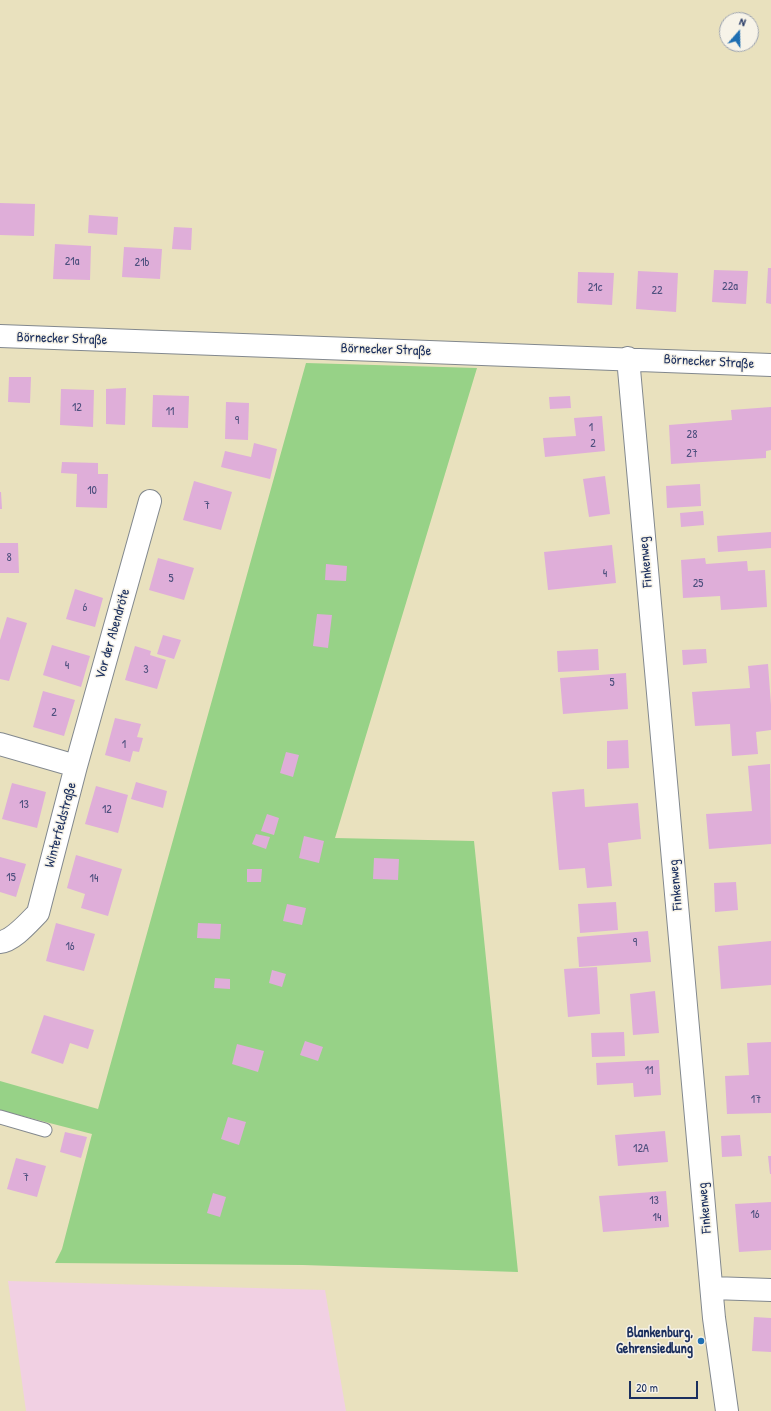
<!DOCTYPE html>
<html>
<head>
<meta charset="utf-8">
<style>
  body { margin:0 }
  #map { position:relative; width:771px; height:1411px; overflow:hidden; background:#e9e1be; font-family:"Patrick Hand",sans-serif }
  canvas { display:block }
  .north { position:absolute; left:719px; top:12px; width:40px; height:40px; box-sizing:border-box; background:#f7f3e8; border:1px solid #9fa5b1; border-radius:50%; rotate:20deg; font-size:11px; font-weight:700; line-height:16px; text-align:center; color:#1b2f5e }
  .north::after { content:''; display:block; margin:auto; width:14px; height:18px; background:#1f6fb2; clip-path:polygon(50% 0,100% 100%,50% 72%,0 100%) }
  .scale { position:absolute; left:629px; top:1381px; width:69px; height:18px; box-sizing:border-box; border:2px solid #1b2f5e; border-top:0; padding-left:5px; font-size:12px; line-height:14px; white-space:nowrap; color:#1b2f5e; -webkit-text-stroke:3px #f7f3e8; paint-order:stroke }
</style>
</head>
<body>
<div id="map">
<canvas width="771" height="1411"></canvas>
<div class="north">N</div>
<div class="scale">20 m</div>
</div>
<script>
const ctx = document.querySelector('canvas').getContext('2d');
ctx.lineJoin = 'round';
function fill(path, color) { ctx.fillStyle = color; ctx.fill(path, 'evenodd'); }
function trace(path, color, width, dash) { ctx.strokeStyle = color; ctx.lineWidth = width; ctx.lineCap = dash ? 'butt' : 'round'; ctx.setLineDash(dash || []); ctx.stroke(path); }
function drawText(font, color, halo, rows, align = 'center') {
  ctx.font = font + ' "Patrick Hand",sans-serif'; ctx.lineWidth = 3; ctx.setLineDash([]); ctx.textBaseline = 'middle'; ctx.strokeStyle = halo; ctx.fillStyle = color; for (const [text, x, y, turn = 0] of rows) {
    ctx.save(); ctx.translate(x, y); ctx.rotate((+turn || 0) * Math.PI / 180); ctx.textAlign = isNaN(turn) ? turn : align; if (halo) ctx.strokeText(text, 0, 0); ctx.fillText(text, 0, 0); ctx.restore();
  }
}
fill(new Path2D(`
  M 8,1281 L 325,1290 L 346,1411 L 26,1411 Z`), '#f1d0e3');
fill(new Path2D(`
  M 306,363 L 477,368 L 335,838 L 474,841 L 518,1272 L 303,1265 L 55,1263 L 62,1249 L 92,1134 L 7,1112 L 0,1112 L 0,1081 L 98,1109 Z`), '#97d287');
fill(new Path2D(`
  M 0,203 L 35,204 L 34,236 L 0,235 Z
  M 89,215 L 118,217 L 117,235 L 88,233 Z
  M 174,227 L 192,228 L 191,250 L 172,249 Z
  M 55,244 L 91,246 L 90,280 L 53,279 Z
  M 124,247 L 162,249 L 160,279 L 122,277 Z
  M 768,268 L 771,268 L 771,304 L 766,303 Z
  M 714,270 L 748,271 L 746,304 L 712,302 Z
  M 638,271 L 678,273 L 676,312 L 636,309 Z
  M 578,272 L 614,273 L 612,305 L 577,303 Z
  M 9,377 L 31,377 L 30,403 L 8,402 Z
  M 126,388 L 125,425 L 106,424 L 106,389 Z
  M 61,389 L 94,390 L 93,427 L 60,425 Z
  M 153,395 L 189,396 L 188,428 L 152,427 Z
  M 570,396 L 571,408 L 550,409 L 549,397 Z
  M 226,402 L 249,403 L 248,440 L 225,439 Z
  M 771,407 L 771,450 L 766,451 L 766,458 L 671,464 L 669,425 L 732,420 L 731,410 Z
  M 602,416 L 605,451 L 545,457 L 543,438 L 576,436 L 574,418 Z
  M 254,443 L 277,449 L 270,479 L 221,467 L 225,451 L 251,457 Z
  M 62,462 L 98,463 L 98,474 L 108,474 L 107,508 L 76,507 L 77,474 L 61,473 Z
  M 605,476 L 610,514 L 589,517 L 583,479 Z
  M 194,481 L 232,492 L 221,530 L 183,520 Z
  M 700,484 L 701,506 L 667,508 L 666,486 Z
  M 0,492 L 1,492 L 2,509 L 0,509 Z
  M 703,511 L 704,525 L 681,527 L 680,513 Z
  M 771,532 L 771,548 L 718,552 L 717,536 Z
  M 0,543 L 18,543 L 19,573 L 0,573 Z
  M 612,545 L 616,583 L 548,590 L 544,552 Z
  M 158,558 L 194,568 L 184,600 L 149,590 Z
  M 705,558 L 706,564 L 747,561 L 748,571 L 765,570 L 767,607 L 721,610 L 720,596 L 683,598 L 681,560 Z
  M 326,564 L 347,566 L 346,581 L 325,580 Z
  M 75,589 L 103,598 L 95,627 L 66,619 Z
  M 317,614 L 332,615 L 328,648 L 313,646 Z
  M 7,617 L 27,623 L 9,681 L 0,679 L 0,640 Z
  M 163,635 L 181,640 L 174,659 L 157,654 Z
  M 52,645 L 90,656 L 81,687 L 43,675 Z
  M 135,646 L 151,651 L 150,655 L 166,660 L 157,689 L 125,680 Z
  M 598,649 L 599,670 L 558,672 L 557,651 Z
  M 706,649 L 707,663 L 683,665 L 682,650 Z
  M 768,664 L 771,705 L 771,730 L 756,732 L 758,754 L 732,756 L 730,724 L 695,726 L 692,692 L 750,688 L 748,666 Z
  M 626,673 L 628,709 L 563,714 L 560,678 Z
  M 43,691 L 75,700 L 64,736 L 33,727 Z
  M 115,718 L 141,724 L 137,737 L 143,738 L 139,752 L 133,751 L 130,762 L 105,755 Z
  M 628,740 L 629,768 L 607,769 L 607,741 Z
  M 286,752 L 299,755 L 293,777 L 280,773 Z
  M 770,764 L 771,844 L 709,849 L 706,814 L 752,811 L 748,766 Z
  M 136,782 L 167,791 L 163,808 L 131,799 Z
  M 12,783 L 46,792 L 37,828 L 2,819 Z
  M 96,786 L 128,795 L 118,833 L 85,824 Z
  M 584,789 L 585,807 L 638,803 L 641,839 L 608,843 L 612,886 L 587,888 L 585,868 L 559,870 L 552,792 Z
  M 267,814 L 279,818 L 274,835 L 261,831 Z
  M 256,834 L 270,837 L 266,849 L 252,844 Z
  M 304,836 L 324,841 L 319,863 L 299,858 Z
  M 76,855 L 122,869 L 108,916 L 81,908 L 85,894 L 67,888 Z
  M 0,857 L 26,864 L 16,897 L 0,892 Z
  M 374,858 L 399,859 L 398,880 L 373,879 Z
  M 247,869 L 262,869 L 261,882 L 247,882 Z
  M 736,882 L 738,910 L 715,912 L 714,883 Z
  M 616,902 L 618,930 L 580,933 L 578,904 Z
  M 287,904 L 306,908 L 302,925 L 283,921 Z
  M 56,923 L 95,934 L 84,971 L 46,961 Z
  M 198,923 L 221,924 L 220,939 L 197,938 Z
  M 648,931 L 651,962 L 579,967 L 577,937 Z
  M 771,941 L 771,985 L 721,989 L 718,946 Z
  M 597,967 L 600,1014 L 568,1017 L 564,969 Z
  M 272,970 L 286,974 L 282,987 L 269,983 Z
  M 215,978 L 230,979 L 230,989 L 214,988 Z
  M 655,991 L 659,1033 L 633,1035 L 630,994 Z
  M 44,1015 L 94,1030 L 88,1049 L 70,1043 L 63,1064 L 31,1053 Z
  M 624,1032 L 625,1056 L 592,1057 L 591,1033 Z
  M 305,1041 L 323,1047 L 318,1061 L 300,1055 Z
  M 771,1042 L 771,1113 L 727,1114 L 725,1076 L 749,1075 L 747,1043 Z
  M 237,1044 L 264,1051 L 258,1072 L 232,1064 Z
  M 659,1060 L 661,1095 L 634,1097 L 633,1083 L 597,1085 L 596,1063 Z
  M 228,1117 L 246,1122 L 239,1145 L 221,1139 Z
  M 665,1131 L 668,1162 L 618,1166 L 615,1135 Z
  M 65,1132 L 87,1137 L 81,1158 L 60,1152 Z
  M 740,1135 L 742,1156 L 722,1157 L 721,1136 Z
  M 768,1156 L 771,1156 L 771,1174 L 770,1174 Z
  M 16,1158 L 46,1166 L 37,1197 L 7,1189 Z
  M 666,1191 L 669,1227 L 603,1232 L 599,1196 Z
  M 213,1193 L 226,1197 L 220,1217 L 207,1213 Z
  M 771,1202 L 771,1250 L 739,1252 L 735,1204 Z
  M 754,1317 L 771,1318 L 771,1352 L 752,1351 Z`), '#dfaed9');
const lane = new Path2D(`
  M 0,1117 L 45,1130`);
const street = new Path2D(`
  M 0,336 C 257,347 514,353 771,365
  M 628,358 L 714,1318 L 727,1411
  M 0,744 L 76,766 L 38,913 C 29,922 13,941 0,942
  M 76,766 L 150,501
  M 712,1288 L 771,1290`);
trace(lane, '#82888e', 15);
trace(street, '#82888e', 24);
trace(lane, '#fff', 13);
trace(street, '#fff', 22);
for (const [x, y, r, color] of [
  [701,1341,4,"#1f6fb2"]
]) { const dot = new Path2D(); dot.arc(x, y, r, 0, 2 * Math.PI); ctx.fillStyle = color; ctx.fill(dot); trace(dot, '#f7f3e8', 1.5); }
drawText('12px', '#4c4f7d', null, [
  ["21a",72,262],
  ["21b",142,263],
  ["22a",730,287],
  ["21c",595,288],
  ["22",657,291],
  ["12",77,408],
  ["11",170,412],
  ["9",237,421],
  ["1",591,428],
  ["28",692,435],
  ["2",593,444],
  ["27",692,454],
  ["10",92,491],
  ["7",207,506],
  ["8",9,558],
  ["4",605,574],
  ["5",171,579],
  ["25",698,584],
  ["6",85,608],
  ["4",67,666],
  ["3",146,670],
  ["5",612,683],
  ["2",54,713],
  ["1",124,745],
  ["13",24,805],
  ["12",107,810],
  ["15",11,878],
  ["14",94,879],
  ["9",635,943],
  ["16",70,947],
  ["11",649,1071],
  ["17",756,1100],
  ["12A",641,1149],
  ["7",26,1178],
  ["13",654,1201],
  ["16",755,1215],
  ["14",657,1218]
]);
drawText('14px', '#1b2f5e', '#f7f3e8', [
  ["Börnecker Straße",62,339,2],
  ["Börnecker Straße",386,350,2],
  ["Börnecker Straße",709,362,3],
  ["Finkenweg",646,562,-95],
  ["Vor der Abendröte",113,634,-74],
  ["Winterfeldstraße",61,825,-75],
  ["Finkenweg",676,885,-95],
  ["Finkenweg",705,1208,-95]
]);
drawText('bold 14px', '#1b2f5e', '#f7f3e8', [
  ["Blankenburg,",693,1333],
  ["Gehrensiedlung",693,1349]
], 'right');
</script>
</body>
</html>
